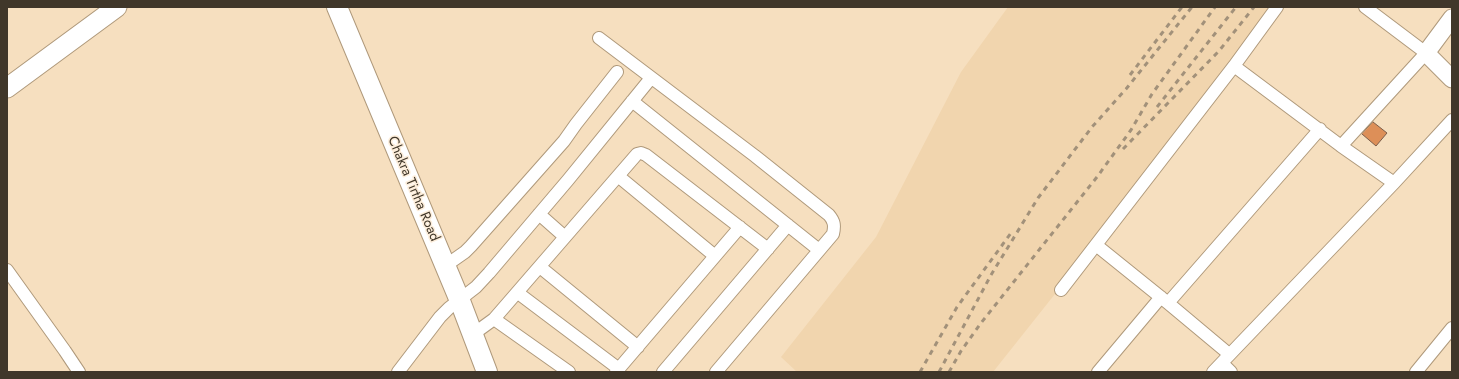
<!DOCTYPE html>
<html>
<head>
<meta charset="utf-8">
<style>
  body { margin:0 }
  #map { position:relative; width:1459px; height:379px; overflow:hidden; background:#f6dfbf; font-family:Jost,sans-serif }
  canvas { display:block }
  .frame { position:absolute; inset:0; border:8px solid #40372a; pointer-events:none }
</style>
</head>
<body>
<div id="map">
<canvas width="1459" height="379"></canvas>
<div class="frame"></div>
</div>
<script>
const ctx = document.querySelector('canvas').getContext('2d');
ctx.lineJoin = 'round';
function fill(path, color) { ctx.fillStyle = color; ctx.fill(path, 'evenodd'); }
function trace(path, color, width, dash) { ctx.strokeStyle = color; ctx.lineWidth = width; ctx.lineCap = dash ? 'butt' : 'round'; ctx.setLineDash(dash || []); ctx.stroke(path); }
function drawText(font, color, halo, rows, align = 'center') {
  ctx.font = font + ' Jost,sans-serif'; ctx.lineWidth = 3; ctx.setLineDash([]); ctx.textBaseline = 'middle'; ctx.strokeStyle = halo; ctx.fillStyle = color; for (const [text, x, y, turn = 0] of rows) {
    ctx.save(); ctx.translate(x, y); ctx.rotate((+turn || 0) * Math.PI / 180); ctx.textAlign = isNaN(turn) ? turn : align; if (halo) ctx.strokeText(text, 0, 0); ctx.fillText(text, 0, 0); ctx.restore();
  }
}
fill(new Path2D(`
  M 1008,7 L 1283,7 L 993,372 L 797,372 L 781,357 L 876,237 L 961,72 Z`), '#f1d5ae');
const building = new Path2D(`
  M 1373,122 L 1387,133 L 1376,146 L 1362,134 Z`);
fill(building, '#dd8f58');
trace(building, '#7b5d4a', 1);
const minor = new Path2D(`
  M 599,38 L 755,156 L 829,215 C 834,221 835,225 833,234 L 716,372
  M 1234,66 L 1341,146 L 1394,183
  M 632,101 L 819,250
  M 1341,146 L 1426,53 L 1365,7
  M 618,176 L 715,256
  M 539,214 L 565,237
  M 1096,245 L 1168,303 L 1229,354
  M 445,266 L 465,252 L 471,246 L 564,141 L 576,124 L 617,72
  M 540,267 L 638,347
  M 7,270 L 65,351 L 79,372
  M 1061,290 L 1234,66 L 1277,7
  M 518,293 L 619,369
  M 1168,303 L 1320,129
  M 494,319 L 569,372
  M 472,335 L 494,319 L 637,154 L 641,153 L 646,155 L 768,249
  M 1222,363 L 1231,372
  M 398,372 L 440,317 L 449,308 L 476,287 L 489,273 L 568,180 L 651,78
  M 616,372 L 740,227
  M 663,372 L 788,225
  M 1098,372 L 1161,297
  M 1213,372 L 1394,183 L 1452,120
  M 1416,372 L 1452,328`);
const secondary = new Path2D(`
  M 1452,18 L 1426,53 L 1452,79`);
const primary = new Path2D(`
  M 7,88 L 117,7`);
const trunk = new Path2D(`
  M 337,7 L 460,301 L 487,372`);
trace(minor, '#af997b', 14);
trace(secondary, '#af997b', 19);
trace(primary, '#af997b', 21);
trace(trunk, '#af997b', 22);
trace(minor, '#fff', 12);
trace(secondary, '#fff', 17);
trace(primary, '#fff', 19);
trace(trunk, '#fff', 20);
trace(new Path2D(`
  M 1130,75 L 1182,7
  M 1157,107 L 1236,7
  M 1123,149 L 1219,51 L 1254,7
  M 920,372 L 957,307 L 1011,233
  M 939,372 L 991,275 L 1038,198 L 1092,127 L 1126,89 L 1192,7
  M 949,372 L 961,351 L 981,323 L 1097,177 L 1131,130 L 1152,94 L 1215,7`), '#a2917a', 3, [5, 5]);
drawText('14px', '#40372a', '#fcedda', [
  ["Chakra Tirtha Road",413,189,67]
]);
</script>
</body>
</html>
